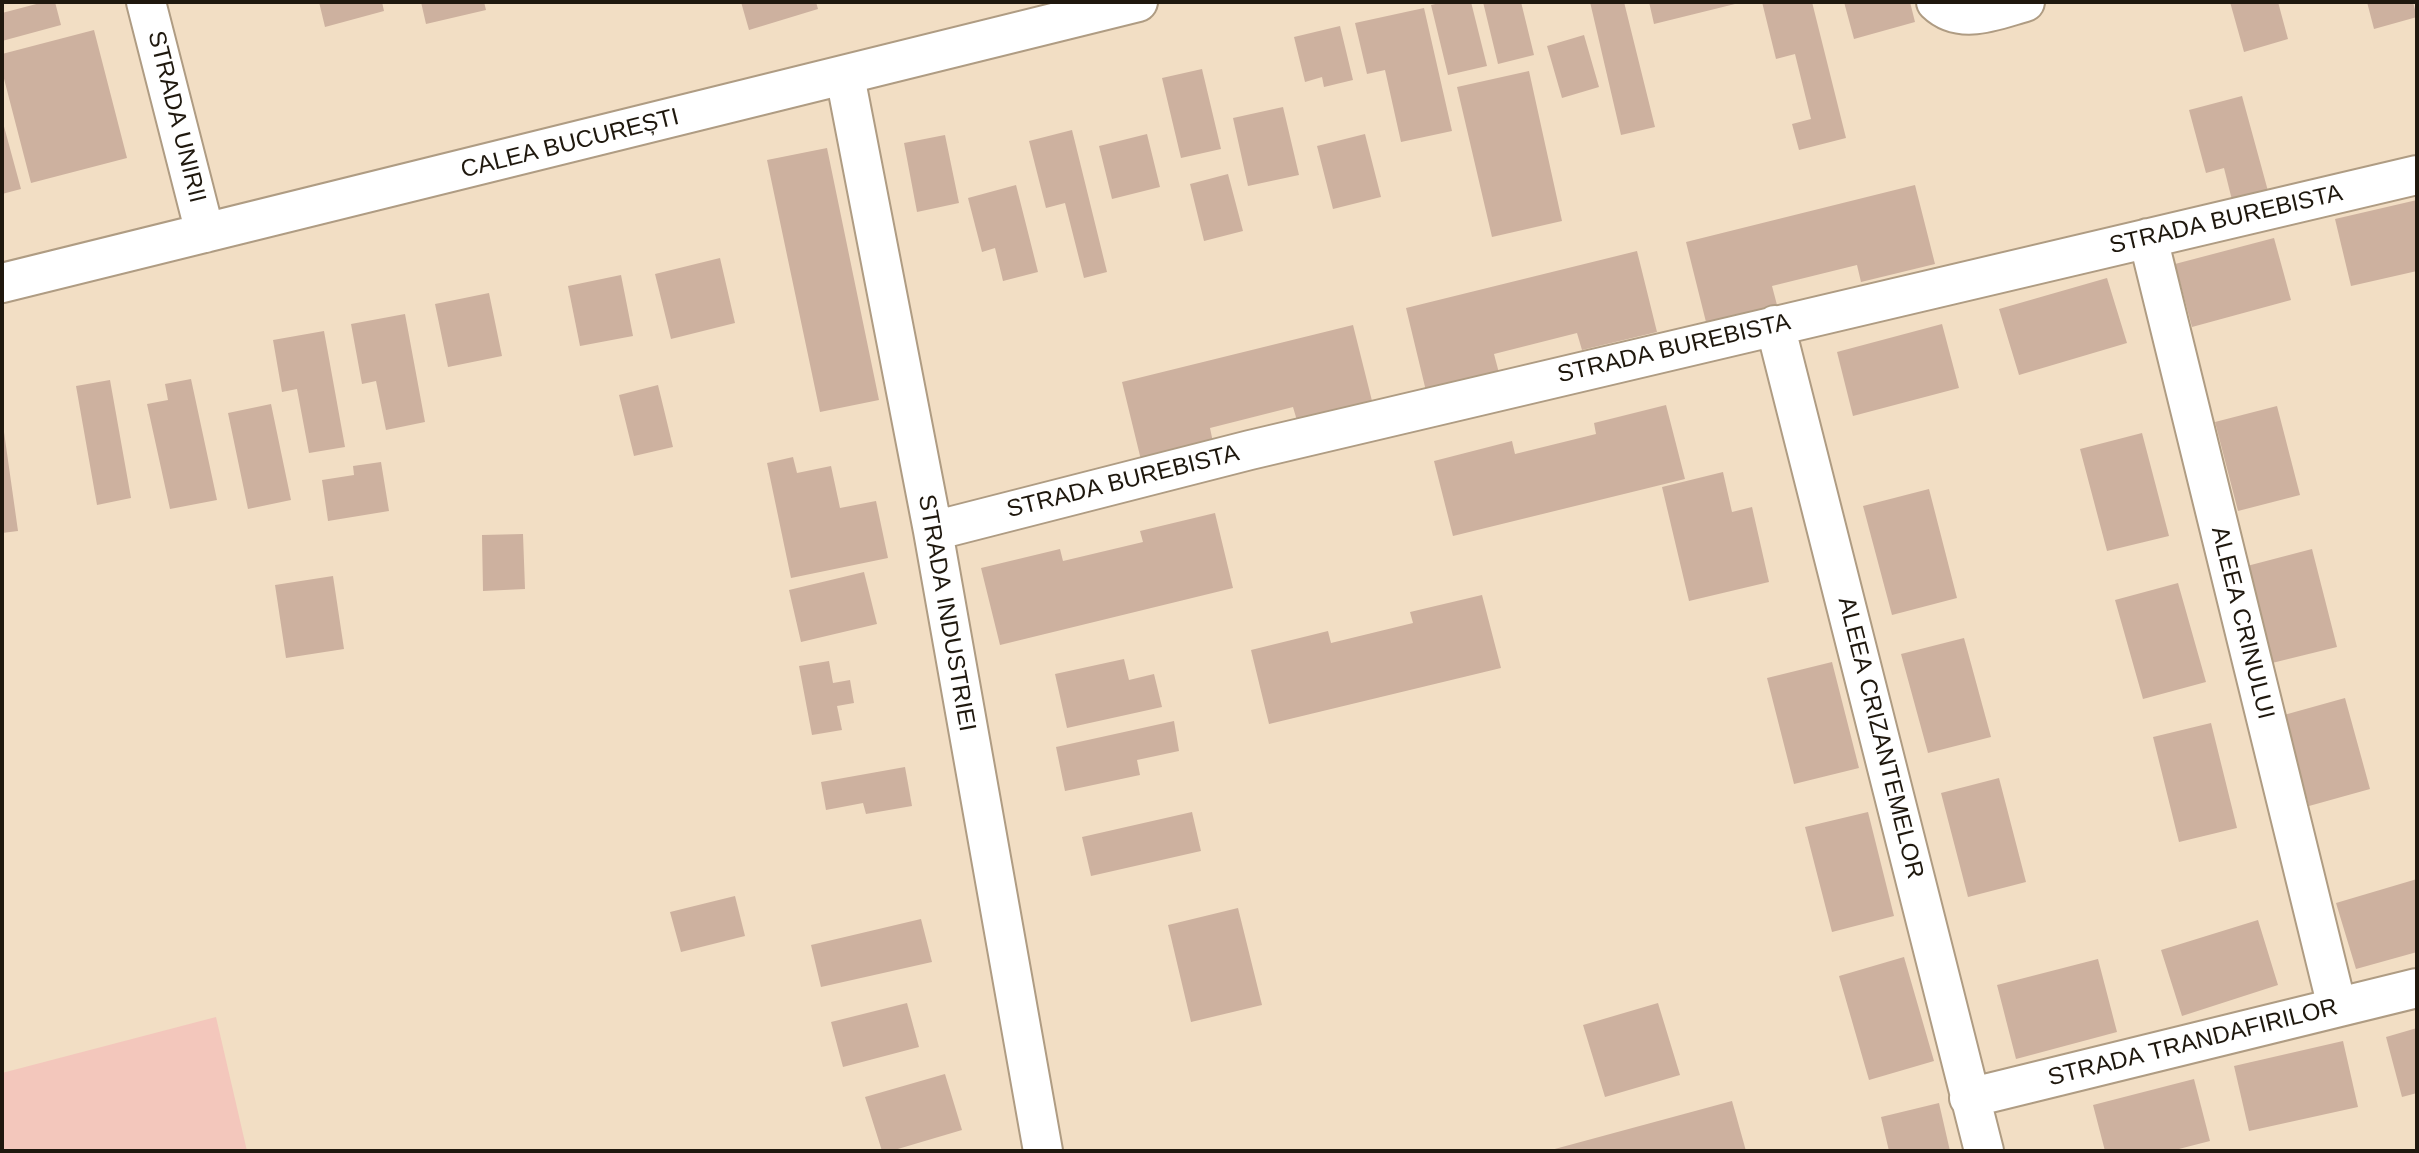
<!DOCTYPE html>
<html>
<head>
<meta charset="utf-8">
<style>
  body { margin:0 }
  #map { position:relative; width:2419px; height:1153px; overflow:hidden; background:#f2dec4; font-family:Arial,sans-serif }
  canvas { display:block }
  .frame { position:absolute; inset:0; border:4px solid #1f180e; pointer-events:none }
</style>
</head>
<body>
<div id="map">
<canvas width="2419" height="1153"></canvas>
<div class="frame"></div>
</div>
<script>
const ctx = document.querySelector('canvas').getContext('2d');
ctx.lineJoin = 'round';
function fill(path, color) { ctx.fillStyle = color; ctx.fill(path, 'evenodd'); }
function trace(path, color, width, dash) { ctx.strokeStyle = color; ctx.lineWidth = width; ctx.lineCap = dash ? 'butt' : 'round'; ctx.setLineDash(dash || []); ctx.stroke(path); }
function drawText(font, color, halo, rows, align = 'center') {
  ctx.font = font + ' Arial,sans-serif'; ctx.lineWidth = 5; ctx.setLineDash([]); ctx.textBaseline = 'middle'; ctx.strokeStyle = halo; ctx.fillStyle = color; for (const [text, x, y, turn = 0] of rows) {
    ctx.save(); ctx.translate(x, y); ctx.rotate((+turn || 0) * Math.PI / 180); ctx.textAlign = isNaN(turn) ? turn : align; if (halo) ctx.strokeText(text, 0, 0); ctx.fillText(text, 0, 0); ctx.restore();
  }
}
fill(new Path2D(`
  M 216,1017 L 247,1151 L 2,1151 L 2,1073 Z`), '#f3c7bc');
fill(new Path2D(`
  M 44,2 L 55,2 L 61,25 L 2,41 L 2,13 Z
  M 319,2 L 382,2 L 384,11 L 325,27 Z
  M 421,2 L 484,2 L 486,10 L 426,24 Z
  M 741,2 L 816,2 L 818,9 L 749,30 Z
  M 1444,2 L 1471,2 L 1487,66 L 1448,75 L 1431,5 Z
  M 1483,2 L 1521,2 L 1534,55 L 1498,64 Z
  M 1590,2 L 1624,2 L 1655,127 L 1621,135 Z
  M 1649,2 L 1734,2 L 1735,4 L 1654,24 Z
  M 1762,2 L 1812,2 L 1846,138 L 1799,150 L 1792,124 L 1811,119 L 1795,54 L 1776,59 Z
  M 1844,2 L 1910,2 L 1915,22 L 1854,39 Z
  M 2230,2 L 2278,2 L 2288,39 L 2244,52 Z
  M 2367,2 L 2413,2 L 2417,17 L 2374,29 Z
  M 1424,8 L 1452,131 L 1401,142 L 1385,70 L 1367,74 L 1355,23 Z
  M 1340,26 L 1353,80 L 1324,87 L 1322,77 L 1305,82 L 1294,37 Z
  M 94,30 L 127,158 L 31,183 L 2,71 L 2,54 Z
  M 1584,35 L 1599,87 L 1562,98 L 1547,46 Z
  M 1202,69 L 1221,149 L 1181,158 L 1162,78 Z
  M 1529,71 L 1562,221 L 1492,237 L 1457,87 Z
  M 2242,96 L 2268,191 L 2232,200 L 2224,168 L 2206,173 L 2189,110 Z
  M 1283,107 L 1299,175 L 1248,186 L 1233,118 Z
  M 2,119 L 21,189 L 2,194 Z
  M 1072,130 L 1107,272 L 1084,278 L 1065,203 L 1046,208 L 1029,141 Z
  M 1147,134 L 1160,187 L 1112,199 L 1099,146 Z
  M 1365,134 L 1381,197 L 1333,209 L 1317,146 Z
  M 945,135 L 959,203 L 917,212 L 904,143 Z
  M 827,148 L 879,400 L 820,412 L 767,160 Z
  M 1228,174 L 1243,231 L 1204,241 L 1190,184 Z
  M 1016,185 L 1038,272 L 1003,281 L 995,248 L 982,252 L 968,198 Z
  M 1915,185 L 1935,264 L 1861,282 L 1857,265 L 1772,286 L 1777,305 L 1706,322 L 1686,242 Z
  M 2417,200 L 2417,271 L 2351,286 L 2335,219 Z
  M 2274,238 L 2291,300 L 2192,327 L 2175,264 Z
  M 1637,251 L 1657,332 L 1582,350 L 1577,333 L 1494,354 L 1499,373 L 1426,391 L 1406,308 Z
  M 720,258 L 735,323 L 671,339 L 655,274 Z
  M 621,275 L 633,336 L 580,346 L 568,286 Z
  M 2107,278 L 2127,343 L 2019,375 L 1999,309 Z
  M 489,293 L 502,356 L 448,367 L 435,304 Z
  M 405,314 L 425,422 L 386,430 L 376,381 L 362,384 L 351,324 Z
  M 1942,324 L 1959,388 L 1853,416 L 1837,352 Z
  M 1353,325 L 1373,405 L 1298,424 L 1293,407 L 1210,428 L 1214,447 L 1142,464 L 1122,382 Z
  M 324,331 L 345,447 L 309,453 L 297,389 L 282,392 L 273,340 Z
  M 191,379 L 217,500 L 170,509 L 147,404 L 168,400 L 165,384 Z
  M 110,380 L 131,498 L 97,505 L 76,386 Z
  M 658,385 L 673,447 L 634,456 L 619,395 Z
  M 271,404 L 291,500 L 248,509 L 228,413 Z
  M 1666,405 L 1685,479 L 1453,536 L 1434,461 L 1512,441 L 1515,454 L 1596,434 L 1594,423 Z
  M 2277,406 L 2300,495 L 2238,511 L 2215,422 Z
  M 4,432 L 18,531 L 2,533 L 2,433 Z
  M 2142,433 L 2169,536 L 2107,551 L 2080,449 Z
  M 793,457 L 797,473 L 831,466 L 840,508 L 876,501 L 888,558 L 791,578 L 767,463 Z
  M 381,462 L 389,511 L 328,521 L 322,480 L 354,475 L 353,466 Z
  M 1723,472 L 1732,512 L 1752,507 L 1769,582 L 1689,601 L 1662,487 Z
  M 1929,489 L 1957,598 L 1892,615 L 1863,506 Z
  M 1215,513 L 1233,588 L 1000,645 L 981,568 L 1060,549 L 1063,561 L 1143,542 L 1140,531 Z
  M 523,534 L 525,589 L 483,591 L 482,535 Z
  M 2312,549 L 2337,647 L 2272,663 L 2247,566 Z
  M 864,572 L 877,624 L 801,642 L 789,590 Z
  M 333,576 L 344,649 L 286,658 L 275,585 Z
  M 2178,583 L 2206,682 L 2143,699 L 2115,600 Z
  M 1482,595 L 1501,668 L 1269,724 L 1251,650 L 1328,631 L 1331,643 L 1413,623 L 1410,612 Z
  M 1964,638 L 1991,737 L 1928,753 L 1901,654 Z
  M 1124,659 L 1129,680 L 1154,674 L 1162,707 L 1067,728 L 1055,674 Z
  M 829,661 L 833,683 L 850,680 L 854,703 L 837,706 L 842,730 L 812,735 L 799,666 Z
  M 1832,662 L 1859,768 L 1794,784 L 1767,678 Z
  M 2345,698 L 2370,789 L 2309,806 L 2284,715 Z
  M 1174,721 L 1179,751 L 1137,760 L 1140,775 L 1065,791 L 1056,747 Z
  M 2211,723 L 2237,828 L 2179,842 L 2153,737 Z
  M 905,767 L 912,806 L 866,814 L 863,803 L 826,810 L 821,782 Z
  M 1999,778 L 2026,882 L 1968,897 L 1941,793 Z
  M 1192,812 L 1201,851 L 1091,876 L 1082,837 Z
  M 1868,812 L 1894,916 L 1832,932 L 1805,827 Z
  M 2417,879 L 2417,952 L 2356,969 L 2336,903 Z
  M 735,896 L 745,936 L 681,952 L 670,912 Z
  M 1238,908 L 1262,1005 L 1191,1022 L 1168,925 Z
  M 921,919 L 932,962 L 821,987 L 811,945 Z
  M 2258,920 L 2278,985 L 2182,1016 L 2161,950 Z
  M 1904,957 L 1934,1061 L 1869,1080 L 1839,976 Z
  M 2098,959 L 2117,1032 L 2016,1059 L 1997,985 Z
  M 907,1003 L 919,1047 L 843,1067 L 831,1022 Z
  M 1658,1003 L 1680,1075 L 1605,1097 L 1583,1025 Z
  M 2417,1028 L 2417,1093 L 2402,1097 L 2386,1037 Z
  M 2343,1041 L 2358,1107 L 2249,1131 L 2234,1066 Z
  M 945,1074 L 962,1130 L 891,1151 L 882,1151 L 865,1097 Z
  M 2194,1079 L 2210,1141 L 2171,1151 L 2105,1151 L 2093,1105 Z
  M 1732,1101 L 1746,1151 L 1551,1151 L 1551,1150 Z
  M 1939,1103 L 1950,1151 L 1889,1151 L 1881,1117 Z`), '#cdb19f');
const minor = new Path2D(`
  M 1936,2 C 1961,26 1996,10 2025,2
  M 845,76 L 933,531 L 1043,1151
  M 2148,238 L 2337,1007
  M 1775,325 L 1984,1151
  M 933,531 L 1250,450 L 2417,175
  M 1969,1098 L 2417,988`);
const major = new Path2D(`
  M 146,2 L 205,233
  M 2,283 L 1138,2`);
trace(minor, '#af9c83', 42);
trace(major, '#af9c83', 42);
trace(minor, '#fff', 38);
trace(major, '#fff', 38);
drawText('24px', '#1f180e', '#fff', [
  ["STRADA UNIRII",176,117,76],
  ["CALEA BUCUREȘTI",570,144,-14],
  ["STRADA BUREBISTA",2226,220,-13],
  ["STRADA BUREBISTA",1674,349,-13],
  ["STRADA BUREBISTA",1123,482,-14],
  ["STRADA INDUSTRIEI",946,613,80],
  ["ALEEA CRINULUI",2242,623,76],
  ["ALEEA CRIZANTEMELOR",1880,738,76],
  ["STRADA TRANDAFIRILOR",2193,1043,-14]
]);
</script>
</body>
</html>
